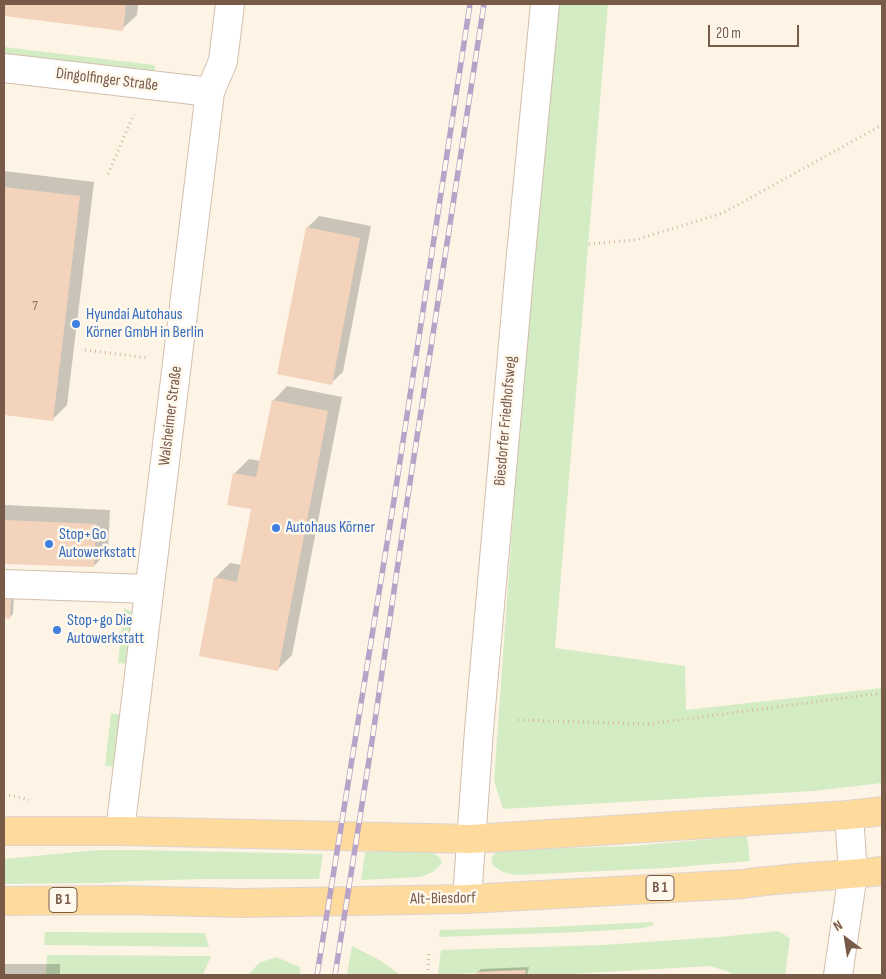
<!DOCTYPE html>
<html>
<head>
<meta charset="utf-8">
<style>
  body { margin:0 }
  #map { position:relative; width:886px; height:979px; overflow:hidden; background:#fdf4e6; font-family:"Sofia Sans Condensed",sans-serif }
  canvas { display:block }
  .frame { position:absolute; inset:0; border:5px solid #785a49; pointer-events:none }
  .north { position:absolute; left:821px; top:914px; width:50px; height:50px; -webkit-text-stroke:4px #fff8ed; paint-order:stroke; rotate:329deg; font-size:14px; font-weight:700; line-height:20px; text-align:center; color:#785a49 }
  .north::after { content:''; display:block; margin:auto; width:18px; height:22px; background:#785a49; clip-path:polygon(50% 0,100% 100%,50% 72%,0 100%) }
  .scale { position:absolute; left:708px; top:25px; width:91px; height:22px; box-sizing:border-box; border:2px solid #785a49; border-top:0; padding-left:6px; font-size:15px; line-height:18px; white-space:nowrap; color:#785a49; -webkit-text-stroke:4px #fff8ed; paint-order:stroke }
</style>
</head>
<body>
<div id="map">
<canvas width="886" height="979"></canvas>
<div class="frame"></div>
<div class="north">N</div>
<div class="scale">20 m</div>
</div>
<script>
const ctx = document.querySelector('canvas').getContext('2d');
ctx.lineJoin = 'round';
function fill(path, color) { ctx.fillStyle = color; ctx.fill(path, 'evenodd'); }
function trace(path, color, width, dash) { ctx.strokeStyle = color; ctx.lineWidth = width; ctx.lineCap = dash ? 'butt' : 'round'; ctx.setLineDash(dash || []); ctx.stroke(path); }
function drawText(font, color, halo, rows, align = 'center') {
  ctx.font = font + ' "Sofia Sans Condensed",sans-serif'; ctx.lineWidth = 5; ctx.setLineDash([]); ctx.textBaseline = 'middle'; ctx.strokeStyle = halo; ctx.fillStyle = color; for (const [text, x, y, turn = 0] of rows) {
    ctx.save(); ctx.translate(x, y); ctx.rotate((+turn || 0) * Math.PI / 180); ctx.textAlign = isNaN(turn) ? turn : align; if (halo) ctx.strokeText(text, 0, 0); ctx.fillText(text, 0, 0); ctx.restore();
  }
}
fill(new Path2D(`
  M 559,4 L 608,4 L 555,648 L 685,666 L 686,710 L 882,688 L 882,783 L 813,791 L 503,809 L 494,781 L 526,333 Z
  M 4,47 L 154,65 L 155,67 L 154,72 L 152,73 L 4,54 Z
  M 124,608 L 133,612 L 128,664 L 118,663 Z
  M 111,713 L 121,715 L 116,767 L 105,766 Z
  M 747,836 L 750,861 L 665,868 L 518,875 C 507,874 500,872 492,864 C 491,856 494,852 503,850 L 632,846 Z
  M 98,850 L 136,850 L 323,854 L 319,879 L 201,879 L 135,881 L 100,883 L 4,884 L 4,859 Z
  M 408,850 C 420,851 437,849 442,862 C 437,871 428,875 419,877 L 361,880 L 365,852 Z
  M 653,922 L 653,925 L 644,928 L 581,932 L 439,937 L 440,930 L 547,927 Z
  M 778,931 L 790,938 L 785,975 L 734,975 L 729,972 L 710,966 L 553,975 L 525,975 L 525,970 L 457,974 L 457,975 L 438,975 L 441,950 L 602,945 L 720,937 Z
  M 45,932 L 205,933 L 209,947 L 44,945 Z
  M 352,946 L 381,961 L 400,975 L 347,975 Z
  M 47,955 L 55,955 L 211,956 L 203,975 L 46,975 Z
  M 276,957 L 300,967 L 300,975 L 248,975 L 259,963 Z`), '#d3ecc3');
fill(new Path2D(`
  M 4,4 L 138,4 L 137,15 L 122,29 L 4,15 Z
  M 4,171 L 94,182 L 67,405 L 52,420 L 4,414 Z
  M 319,216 L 371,226 L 343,372 L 331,383 L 307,228 Z
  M 287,386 L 342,397 L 292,655 L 277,670 L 215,578 L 230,563 L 242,565 L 253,508 L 234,474 L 249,459 L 261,461 L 273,401 Z
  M 4,505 L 110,510 L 108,551 L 94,566 L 4,562 Z
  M 4,595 L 14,596 L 13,614 L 10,617 L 4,617 Z
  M 4,964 L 60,964 L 60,975 L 4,975 Z
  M 529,967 L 527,975 L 477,975 L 477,973 L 481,969 Z`), '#0003');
fill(new Path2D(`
  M 4,4 L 126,4 L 123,31 L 4,16 Z
  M 4,187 L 80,196 L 53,421 L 4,415 Z
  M 306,227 L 360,238 L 332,385 L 277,374 Z
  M 272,400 L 328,411 L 278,671 L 199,656 L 214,577 L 237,582 L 251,509 L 227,505 L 233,473 L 256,477 Z
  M 4,520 L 96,524 L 94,567 L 4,564 Z
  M 4,599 L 11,599 L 10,619 L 4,618 Z
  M 526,970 L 525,975 L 475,975 L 476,972 Z`), '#f4d3bc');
const minor = new Path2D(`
  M 4,68 L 210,92
  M 4,584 L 149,589
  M 120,831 L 210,92 L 223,61 L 230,4
  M 467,899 L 479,730 L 520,265 L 545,4
  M 838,975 L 853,874 L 849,815`);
const major = new Path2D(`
  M 4,831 L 120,831 L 471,839 L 849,815 L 882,811
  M 4,901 L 121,900 L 240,903 L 467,899 L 743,884 C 789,877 836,876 882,871`);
trace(minor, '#d2bead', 30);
trace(major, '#dcd4d0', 30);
trace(new Path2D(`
  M 108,174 L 134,114
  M 589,244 L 635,240 L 723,213 L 882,125
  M 85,350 L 149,358
  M 518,720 L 648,724 L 882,693
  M 4,795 L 14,796 L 29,800
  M 428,975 L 429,950`), '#d9b69f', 3, [1, 4]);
trace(minor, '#fff', 28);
trace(major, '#fedb9c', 28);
const rail = new Path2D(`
  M 317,975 L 394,500 L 470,4
  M 335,975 L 372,741 L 407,502 L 484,4`);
trace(rail, '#b7a3c8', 5.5);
trace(rail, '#fff8ed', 4, [11]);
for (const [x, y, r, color] of [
  [76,324,5,"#3f7fe0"],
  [276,528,5,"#3f7fe0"],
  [49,544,5,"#3f7fe0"],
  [57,630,5,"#3f7fe0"]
]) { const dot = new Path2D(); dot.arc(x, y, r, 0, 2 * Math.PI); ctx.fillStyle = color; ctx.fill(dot); trace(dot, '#fff8ed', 2); }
drawText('14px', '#977866', null, [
  ["7",35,306]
]);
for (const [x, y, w] of [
  [660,888,28],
  [63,900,28]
]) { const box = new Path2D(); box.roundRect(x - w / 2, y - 12.5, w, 25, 4); ctx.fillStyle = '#fff8ed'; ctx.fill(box); trace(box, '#785a49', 1); }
drawText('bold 15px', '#785a49', null, [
  ["B 1",660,888],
  ["B 1",63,900]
]);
drawText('16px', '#785a49', '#fff8ed', [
  ["Dingolfinger Straße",107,80,7],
  ["Walsheimer Straße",171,416,-83],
  ["Biesdorfer Friedhofsweg",506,421,-85],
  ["Alt-Biesdorf",443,899,-1]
]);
drawText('16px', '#366cbe', '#fff8ed', [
  ["Hyundai Autohaus",86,315],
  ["Körner GmbH in Berlin",86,333],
  ["Autohaus Körner",286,528],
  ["Stop+Go",59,535],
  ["Autowerkstatt",59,553],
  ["Stop+go Die",67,621],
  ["Autowerkstatt",67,639]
], 'left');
</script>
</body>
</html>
